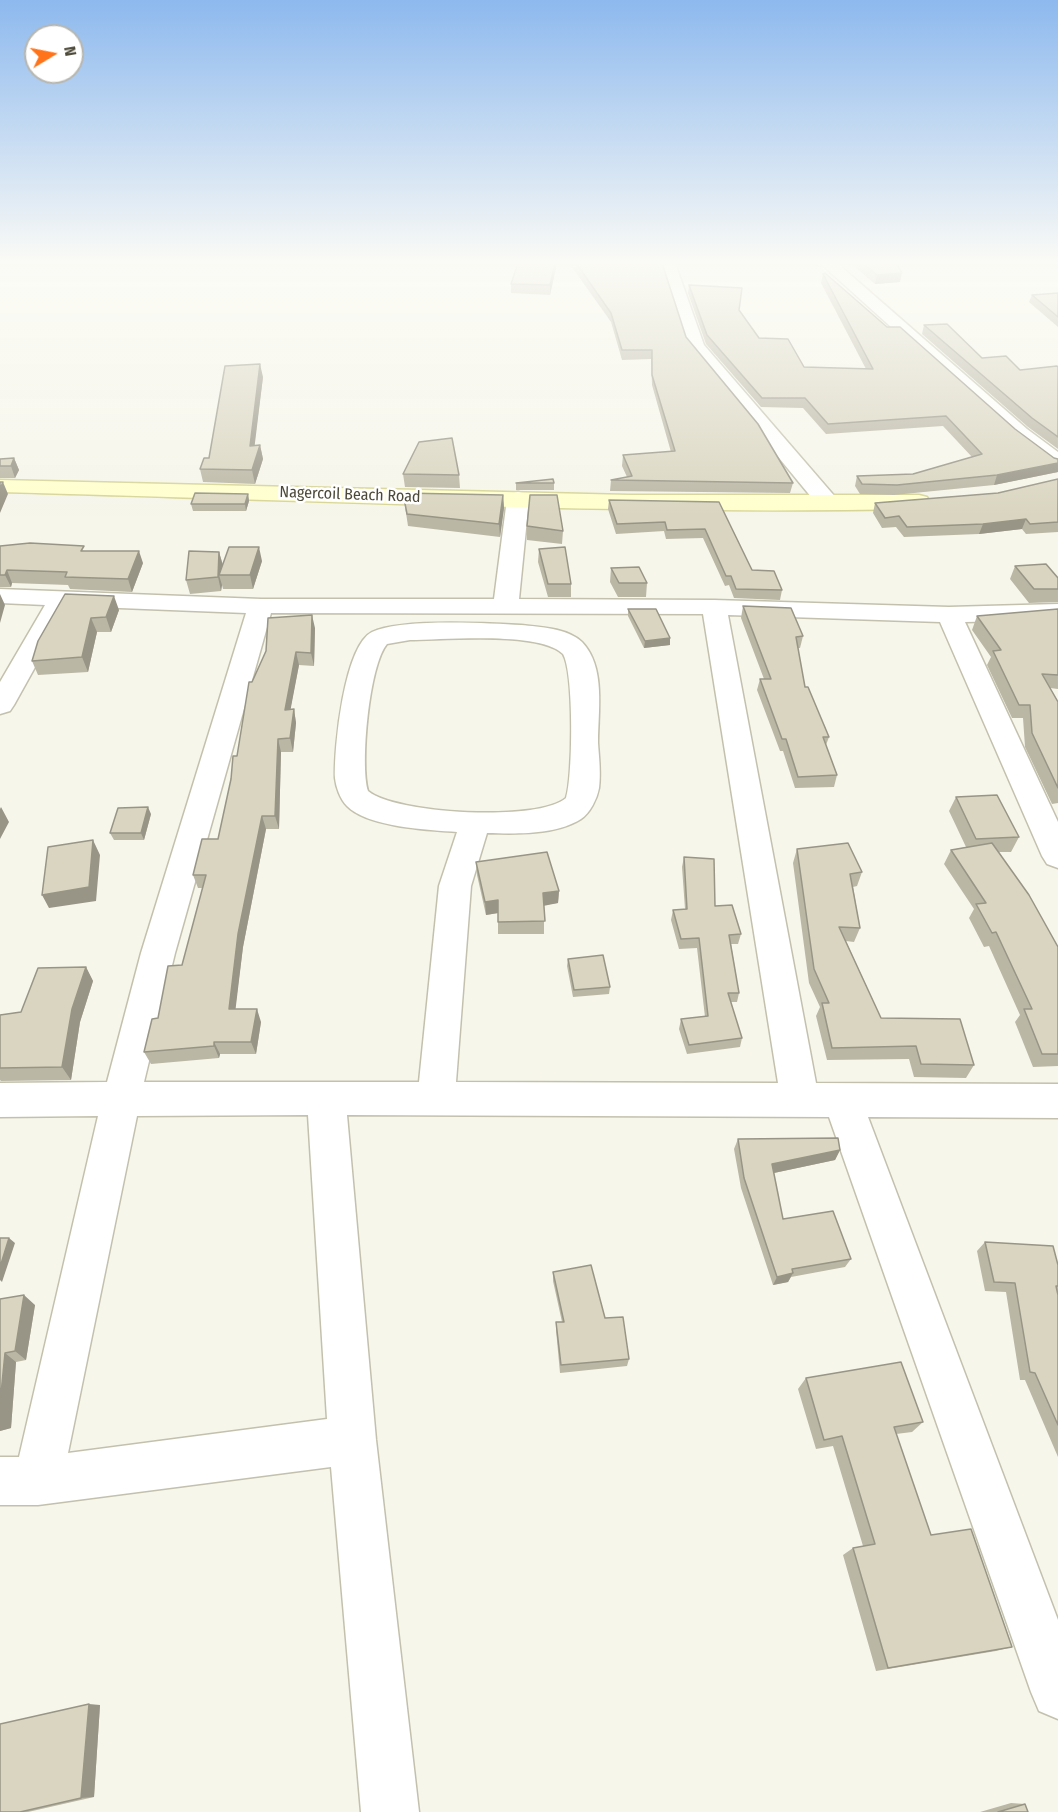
<!DOCTYPE html>
<html>
<head>
<meta charset="utf-8">
<style>
  body { margin:0 }
  #map { position:relative; width:1058px; height:1812px; overflow:hidden; background:#f6f6eb; font-family:"Fira Sans Condensed",sans-serif }
  canvas { display:block }
  .north { position:absolute; left:24px; top:24px; width:60px; height:60px; box-sizing:border-box; background:#fff; border:2px solid #b7b6af; border-radius:50%; rotate:80deg; font-size:16px; font-weight:700; line-height:24px; text-align:center; color:#4c4938 }
  .north::after { content:''; display:block; margin:auto; width:21px; height:27px; background:#ff741a; clip-path:polygon(50% 0,100% 100%,50% 72%,0 100%) }
</style>
</head>
<body>
<div id="map">
<canvas width="1058" height="1812"></canvas>
<div class="north">N</div>
</div>
<script>
const ctx = document.querySelector('canvas').getContext('2d');
ctx.lineJoin = 'round';
function trace(path, color, width, dash) { ctx.strokeStyle = color; ctx.lineWidth = width; ctx.lineCap = dash ? 'butt' : 'round'; ctx.setLineDash(dash || []); ctx.stroke(path); }
function fill(path, color) { ctx.fillStyle = color; ctx.fill(path, 'evenodd'); }
function drawText(font, color, halo, rows, align = 'center') {
  ctx.font = font + ' "Fira Sans Condensed",sans-serif'; ctx.lineWidth = 5; ctx.setLineDash([]); ctx.textBaseline = 'middle'; ctx.strokeStyle = halo; ctx.fillStyle = color; for (const [text, x, y, turn = 0] of rows) {
    ctx.save(); ctx.translate(x, y); ctx.rotate((+turn || 0) * Math.PI / 180); ctx.textAlign = isNaN(turn) ? turn : align; if (halo) ctx.strokeText(text, 0, 0); ctx.fillText(text, 0, 0); ctx.restore();
  }
}
const minor = new Path2D(`
  M 659,263 L 675,263 L 704,345 L 837,499 L 840,504 L 837,509 L 821,509 L 687,346 Z
  M 820,263 L 837,263 L 1027,429 L 1058,452 L 1058,468 L 1051,466 L 1013,437 Z
  M 518,492 L 526,494 L 529,499 L 519,599 L 714,600 L 949,607 L 1058,604 L 1058,620 L 965,622 L 1058,822 L 1058,868 L 1047,864 L 1042,856 L 940,622 L 728,615 L 816,1083 L 1058,1084 L 1058,1118 L 868,1117 L 1058,1620 L 1058,1719 L 1039,1711 L 1031,1692 L 829,1117 L 347,1115 L 376,1440 L 419,1812 L 361,1812 L 331,1467 L 38,1505 L 0,1505 L 0,1457 L 19,1457 L 98,1116 L 0,1117 L 0,1083 L 107,1082 L 141,953 L 246,613 L 69,606 L 14,705 L 10,711 L 0,714 L 0,682 L 45,605 L 0,603 L 0,589 L 261,599 L 494,599 L 507,499 L 510,494 ZM 271,613 L 703,614 L 778,1083 L 456,1082 L 471,886 L 487,833 C 516,834 556,835 581,819 C 590,813 597,799 599,788 C 601,773 599,758 598,743 C 598,711 606,667 582,642 C 567,628 540,627 521,625 C 487,623 401,618 372,632 C 344,646 334,748 335,778 C 336,787 340,799 347,806 C 367,827 429,830 457,832 L 439,886 L 419,1082 L 144,1082 L 175,953 ZM 410,640 C 445,640 539,631 563,654 C 574,673 573,777 566,798 C 539,822 395,814 368,791 C 360,765 369,665 387,644 ZM 308,1115 L 327,1419 L 68,1453 L 137,1116 Z`);
const secondary = new Path2D(`
  M 0,480 L 630,495 L 919,495 L 927,497 L 930,502 L 927,507 L 919,509 C 613,515 306,500 0,492 Z`);
trace(minor, '#c3c1ad', 3);
trace(secondary, '#d6d496', 3);
fill(minor, '#fff');
fill(secondary, '#ffffcd');
fill(new Path2D(`
  M 518,263 L 557,263 L 550,295 L 511,293 L 511,284 Z
  M 569,263 L 662,263 L 686,337 L 793,483 L 790,493 L 610,491 L 611,480 L 627,477 L 622,466 L 623,455 L 671,452 L 652,385 L 651,359 L 622,360 L 611,322 Z
  M 850,263 L 896,263 L 900,282 L 875,284 Z
  M 823,274 L 887,327 L 1015,429 L 1054,458 L 1058,459 L 1058,472 L 994,485 L 894,495 L 860,494 L 855,486 L 857,476 L 913,474 L 972,457 L 943,426 L 826,434 L 803,408 L 761,407 L 706,344 L 688,293 L 689,285 L 739,310 L 759,338 L 804,367 L 866,369 L 821,283 Z
  M 1058,293 L 1058,327 L 1029,302 L 1032,295 Z
  M 924,325 L 982,358 L 1020,370 L 1058,367 L 1058,449 L 1028,427 L 922,334 Z
  M 263,377 L 254,446 L 260,445 L 263,459 L 255,484 L 203,482 L 200,469 L 209,458 Z
  M 14,458 L 19,470 L 15,478 L 0,478 L 0,459 Z
  M 403,474 L 459,475 L 460,488 L 405,487 Z
  M 1058,479 L 1058,532 L 1026,534 L 1022,529 L 979,534 L 904,537 L 896,527 L 882,528 L 873,513 L 875,503 L 998,493 Z
  M 516,483 L 554,483 L 554,490 L 516,490 Z
  M 403,493 L 503,495 L 504,508 L 500,537 L 408,526 Z
  M 248,494 L 249,501 L 246,511 L 193,511 L 191,504 Z
  M 609,500 L 719,502 L 752,570 L 782,590 L 780,600 L 734,598 L 729,585 L 725,586 L 703,538 L 666,539 L 664,531 L 616,534 L 608,509 Z
  M 527,526 L 563,531 L 562,544 L 527,540 Z
  M 0,546 L 86,551 L 143,563 L 132,592 L 70,589 L 68,585 L 12,583 L 11,587 L 0,587 Z
  M 539,549 L 571,584 L 571,597 L 548,597 L 538,562 Z
  M 219,552 L 223,565 L 262,561 L 253,589 L 223,589 L 222,585 L 221,591 L 190,594 L 186,580 Z
  M 1015,566 L 1058,578 L 1058,602 L 1029,603 L 1010,579 Z
  M 611,568 L 647,583 L 646,597 L 618,597 L 610,582 Z
  M 65,594 L 119,610 L 111,632 L 97,632 L 88,672 L 38,675 L 32,661 Z
  M 743,606 L 803,636 L 800,648 L 798,648 L 805,687 L 829,737 L 826,745 L 837,775 L 834,787 L 795,788 L 783,751 L 780,751 L 757,690 L 760,679 L 764,679 L 741,618 Z
  M 628,609 L 670,645 L 644,648 L 628,616 Z
  M 1058,609 L 1058,689 L 1050,688 L 1058,702 L 1058,803 L 1052,804 L 1025,747 L 1023,718 L 1012,718 L 987,665 L 991,657 L 972,630 L 977,616 Z
  M 315,628 L 314,666 L 299,665 L 290,710 L 294,709 L 296,723 L 293,752 L 281,752 L 279,829 L 266,829 L 243,947 L 235,1009 L 261,1022 L 256,1054 L 220,1054 L 219,1058 L 151,1064 L 144,1052 L 158,1018 L 182,965 L 203,888 L 198,888 L 193,875 L 218,839 L 237,756 L 252,682 Z
  M 956,797 L 1019,837 L 1011,852 L 999,852 L 1058,947 L 1058,1066 L 1033,1067 L 1015,1022 L 1020,1015 L 989,946 L 984,947 L 969,918 L 974,909 L 944,864 L 951,850 L 966,847 L 949,811 Z
  M 151,814 L 144,840 L 114,840 L 110,833 Z
  M 797,849 L 862,872 L 857,886 L 853,887 L 860,928 L 854,942 L 846,941 L 881,1018 L 974,1065 L 966,1078 L 914,1077 L 909,1059 L 827,1060 L 816,1016 L 820,1007 L 809,983 L 793,863 Z
  M 684,857 L 715,906 L 741,934 L 738,944 L 731,944 L 739,993 L 737,1002 L 731,1002 L 742,1038 L 740,1047 L 687,1054 L 679,1029 L 681,1019 L 705,1017 L 697,948 L 679,949 L 671,920 L 673,910 L 685,909 L 682,867 Z
  M 476,862 L 559,891 L 558,903 L 544,905 L 544,934 L 498,934 L 498,913 L 486,915 L 477,875 Z
  M 568,959 L 610,987 L 609,994 L 573,997 L 567,966 Z
  M 86,967 L 93,981 L 80,1022 L 71,1080 L 1,1081 L 0,1080 L 0,1015 L 21,1012 Z
  M 738,1139 L 840,1150 L 835,1160 L 774,1173 L 783,1219 L 851,1259 L 845,1267 L 791,1277 L 788,1282 L 773,1285 L 741,1188 L 734,1149 Z
  M 985,1242 L 1058,1265 L 1058,1457 L 1025,1380 L 1020,1380 L 1006,1292 L 985,1291 L 977,1251 Z
  M 553,1272 L 605,1318 L 629,1359 L 627,1366 L 560,1373 L 556,1330 L 556,1322 L 562,1322 L 553,1281 Z
  M 0,1299 L 35,1305 L 26,1360 L 16,1362 L 11,1428 L 0,1431 Z
  M 806,1378 L 923,1422 L 912,1432 L 896,1434 L 931,1535 L 1012,1647 L 996,1651 L 876,1671 L 843,1555 L 853,1548 L 863,1546 L 833,1446 L 816,1449 L 798,1389 Z
  M 100,1705 L 94,1797 L 28,1812 L 0,1812 Z
  M 1011,1803 L 1025,1804 L 1028,1812 L 980,1812 Z`), '#bbb7a5');
fill(new Path2D(`
  M 555,263 L 557,263 L 550,295 L 550,285 Z
  M 902,273 L 900,282 L 875,284 L 877,275 Z
  M 260,364 L 263,377 L 253,459 L 250,446 Z
  M 260,445 L 263,459 L 255,484 L 252,470 Z
  M 14,458 L 19,470 L 15,478 L 11,466 Z
  M 1058,463 L 1058,472 L 994,485 L 997,475 Z
  M 3,482 L 8,494 L 0,513 L 0,489 Z
  M 248,494 L 249,501 L 246,511 L 245,504 Z
  M 503,495 L 504,508 L 500,537 L 499,524 Z
  M 1026,519 L 1022,529 L 979,534 L 983,524 Z
  M 259,547 L 262,561 L 253,589 L 250,575 Z
  M 139,551 L 143,563 L 132,592 L 128,579 Z
  M 219,552 L 223,566 L 219,575 L 222,585 L 221,591 L 218,577 Z
  M 7,570 L 12,583 L 11,587 L 5,575 Z
  M 0,594 L 5,605 L 0,623 Z
  M 114,596 L 119,610 L 111,632 L 106,617 Z
  M 312,615 L 315,628 L 314,666 L 311,653 Z
  M 91,618 L 97,632 L 88,672 L 82,657 Z
  M 670,638 L 670,645 L 644,648 L 645,641 Z
  M 296,652 L 299,665 L 288,723 L 285,710 Z
  M 294,709 L 296,723 L 293,752 L 290,738 Z
  M 278,739 L 281,752 L 279,829 L 275,816 Z
  M 1,807 L 9,822 L 0,839 L 0,809 Z
  M 148,807 L 151,814 L 144,840 L 141,833 Z
  M 262,816 L 266,829 L 243,947 L 234,1022 L 229,1009 L 238,934 Z
  M 93,840 L 100,855 L 96,901 L 49,908 L 42,895 Z
  M 559,891 L 558,903 L 543,906 L 543,893 Z
  M 498,900 L 498,913 L 486,915 L 485,902 Z
  M 86,967 L 93,981 L 80,1022 L 71,1080 L 62,1067 L 72,1009 Z
  M 257,1009 L 261,1022 L 256,1054 L 251,1042 Z
  M 214,1042 L 220,1054 L 219,1058 L 214,1046 Z
  M 840,1150 L 835,1160 L 769,1174 L 772,1164 Z
  M 9,1238 L 15,1243 L 2,1282 L 0,1280 L 0,1267 Z
  M 793,1273 L 788,1282 L 773,1285 L 777,1277 Z
  M 24,1295 L 35,1305 L 26,1360 L 15,1351 Z
  M 5,1353 L 16,1362 L 11,1428 L 0,1431 L 0,1404 Z
  M 89,1704 L 100,1705 L 94,1797 L 81,1798 Z`), '#989586');
const building = new Path2D(`
  M 518,263 L 555,263 L 550,285 L 511,284 Z
  M 576,263 L 662,263 L 686,337 L 758,424 L 793,483 L 611,480 L 632,476 L 623,455 L 675,451 L 652,375 L 652,350 L 622,350 L 611,313 Z
  M 863,263 L 896,263 L 902,273 L 877,275 Z
  M 825,273 L 887,327 L 900,327 L 1015,429 L 1054,458 L 1058,459 L 1058,463 L 997,475 L 897,485 L 862,484 L 857,476 L 913,474 L 982,454 L 946,416 L 828,424 L 805,398 L 762,398 L 707,335 L 689,285 L 742,288 L 739,310 L 759,338 L 788,339 L 804,367 L 873,369 L 823,274 Z
  M 1058,293 L 1058,317 L 1032,295 Z
  M 947,324 L 982,358 L 1006,356 L 1020,370 L 1057,366 L 1058,367 L 1058,437 L 1032,418 L 924,325 Z
  M 260,364 L 250,446 L 260,445 L 252,470 L 200,469 L 204,458 L 209,458 L 225,366 Z
  M 452,438 L 459,475 L 403,474 L 419,442 Z
  M 14,458 L 11,466 L 0,466 L 0,459 Z
  M 553,479 L 554,483 L 516,483 Z
  M 1058,479 L 1058,522 L 1030,524 L 1026,519 L 983,524 L 907,527 L 899,516 L 885,518 L 875,503 L 998,493 Z
  M 0,482 L 3,482 L 0,489 Z
  M 195,493 L 248,494 L 245,504 L 191,504 Z
  M 403,493 L 503,495 L 499,524 L 407,514 Z
  M 530,495 L 557,495 L 563,531 L 527,526 Z
  M 609,500 L 719,502 L 752,570 L 774,571 L 782,590 L 736,589 L 731,576 L 726,576 L 705,529 L 667,530 L 665,522 L 617,524 Z
  M 30,543 L 84,546 L 81,551 L 139,551 L 128,579 L 65,577 L 67,572 L 7,570 L 5,575 L 0,575 L 0,546 Z
  M 229,547 L 259,547 L 250,575 L 219,575 Z
  M 565,547 L 571,584 L 548,584 L 539,549 Z
  M 189,551 L 219,552 L 218,577 L 186,580 Z
  M 1046,564 L 1058,578 L 1058,589 L 1034,589 L 1015,566 Z
  M 639,567 L 647,583 L 619,583 L 611,568 Z
  M 65,594 L 114,596 L 106,617 L 91,618 L 82,657 L 32,661 L 38,641 Z
  M 743,606 L 791,608 L 803,636 L 796,637 L 805,687 L 808,687 L 829,737 L 823,737 L 837,775 L 798,777 L 786,739 L 782,739 L 760,679 L 771,679 Z
  M 628,609 L 656,609 L 670,638 L 645,641 Z
  M 1058,609 L 1058,675 L 1042,674 L 1058,702 L 1058,788 L 1032,733 L 1030,705 L 1019,705 L 993,651 L 1001,650 L 977,616 Z
  M 312,615 L 311,653 L 296,652 L 285,710 L 294,709 L 290,738 L 278,739 L 275,816 L 262,816 L 238,934 L 229,1009 L 257,1009 L 251,1042 L 214,1042 L 214,1046 L 144,1052 L 152,1019 L 158,1018 L 168,966 L 182,965 L 206,875 L 193,875 L 202,839 L 218,839 L 231,779 L 233,756 L 237,756 L 249,682 L 252,682 L 266,651 L 268,618 Z
  M 997,795 L 1019,837 L 976,839 L 956,797 Z
  M 148,807 L 141,833 L 110,833 L 118,808 Z
  M 93,840 L 89,887 L 42,895 L 48,847 Z
  M 848,843 L 862,872 L 850,874 L 860,928 L 839,927 L 881,1018 L 960,1019 L 974,1065 L 921,1064 L 916,1046 L 832,1048 L 822,1003 L 829,1003 L 814,969 L 797,849 Z
  M 992,843 L 1029,895 L 1058,947 L 1058,1054 L 1042,1054 L 1024,1009 L 1032,1009 L 996,932 L 992,933 L 976,904 L 986,903 L 951,850 Z
  M 547,852 L 559,891 L 543,893 L 545,921 L 498,922 L 498,900 L 485,902 L 476,862 Z
  M 684,857 L 714,859 L 715,906 L 732,905 L 741,934 L 729,935 L 739,993 L 728,993 L 742,1038 L 689,1045 L 681,1019 L 708,1016 L 699,938 L 681,939 L 673,910 L 687,909 Z
  M 603,955 L 610,987 L 574,990 L 568,959 Z
  M 86,967 L 72,1009 L 62,1067 L 0,1068 L 0,1015 L 21,1012 L 38,968 Z
  M 838,1138 L 840,1150 L 772,1164 L 783,1219 L 833,1211 L 851,1259 L 792,1269 L 793,1273 L 777,1277 L 744,1178 L 738,1139 Z
  M 0,1238 L 9,1238 L 0,1267 Z
  M 985,1242 L 1053,1246 L 1058,1265 L 1058,1286 L 1056,1286 L 1058,1295 L 1058,1425 L 1035,1373 L 1030,1372 L 1015,1283 L 994,1282 Z
  M 591,1265 L 605,1318 L 623,1317 L 629,1359 L 561,1365 L 556,1322 L 564,1322 L 553,1272 Z
  M 24,1295 L 15,1351 L 5,1353 L 0,1404 L 0,1299 Z
  M 901,1362 L 923,1422 L 894,1427 L 931,1535 L 971,1529 L 1012,1647 L 888,1668 L 853,1548 L 875,1544 L 842,1436 L 824,1440 L 806,1378 Z
  M 89,1704 L 81,1798 L 20,1812 L 0,1812 L 0,1724 Z
  M 1025,1804 L 1028,1812 L 998,1812 Z`);
fill(building, '#d9d5c0');
trace(building, '#989586', 1.5);
const sky = ctx.createLinearGradient(0, 0, 0, 516);
sky.addColorStop(0, '#8db9ee');
sky.addColorStop(0.51, '#fbfbf6');
sky.addColorStop(1, '#fbfbf600');
ctx.fillStyle = sky;
ctx.fillRect(0, 0, 1058, 516);
drawText('16px', '#4c4938', '#fff', [
  ["Nagercoil Beach Road",350,495,2]
]);
</script>
</body>
</html>
